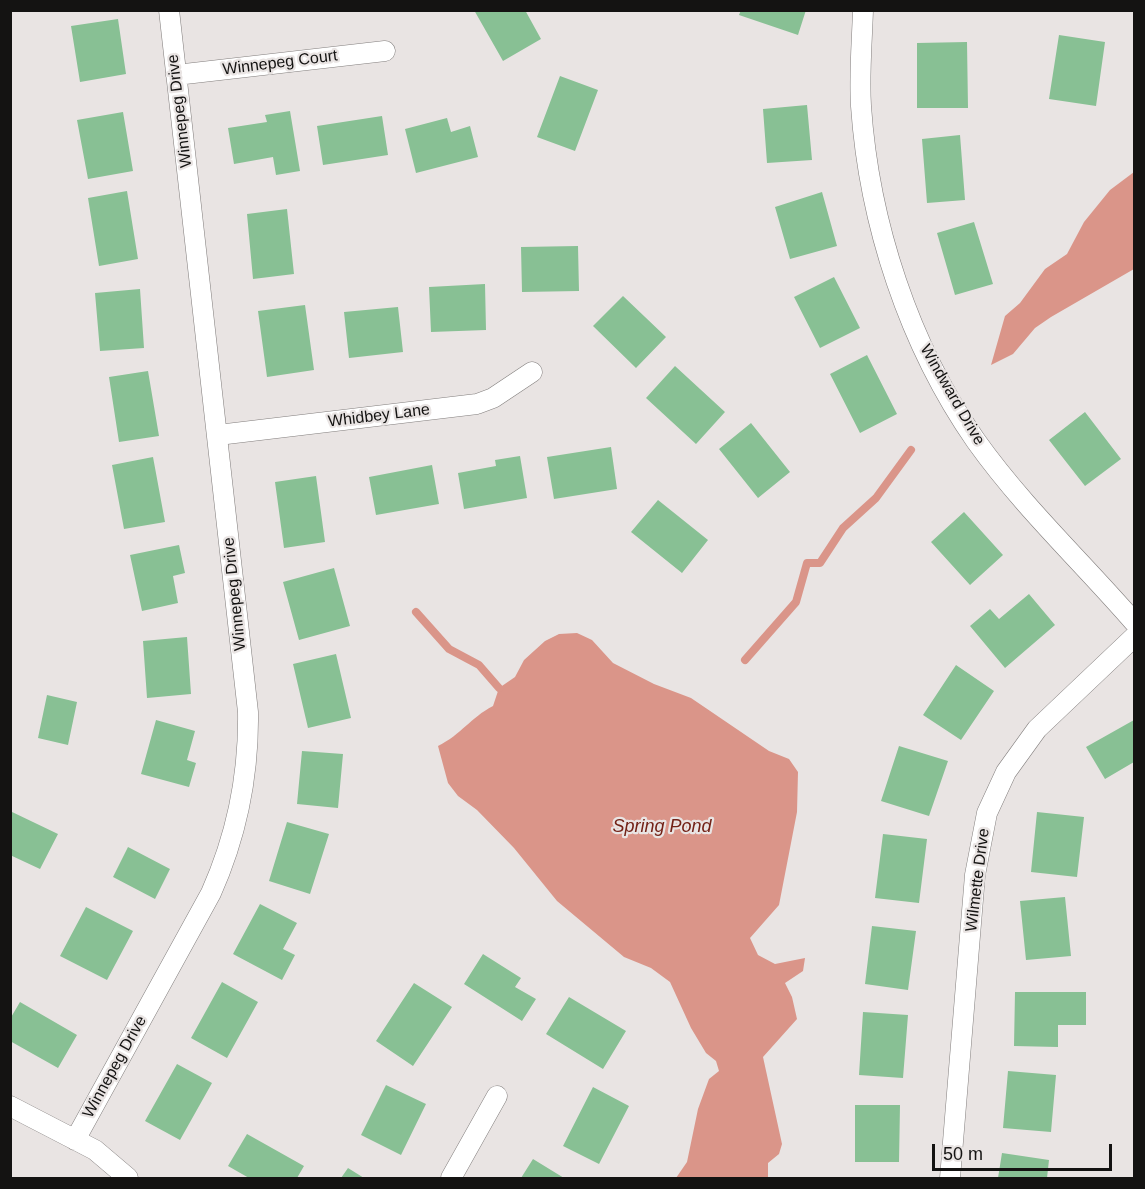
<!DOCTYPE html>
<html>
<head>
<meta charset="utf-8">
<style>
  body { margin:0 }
  #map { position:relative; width:1145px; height:1189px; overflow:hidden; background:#e9e4e3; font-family:Arial,sans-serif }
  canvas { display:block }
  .frame { position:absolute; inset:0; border:12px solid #141312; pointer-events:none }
  .scale { position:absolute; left:932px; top:1144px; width:180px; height:27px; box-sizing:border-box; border:3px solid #141312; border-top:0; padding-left:8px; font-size:18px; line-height:21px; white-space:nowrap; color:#141312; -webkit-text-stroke:4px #e9e4e3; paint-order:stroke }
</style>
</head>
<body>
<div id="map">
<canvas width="1145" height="1189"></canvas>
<div class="frame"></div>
<div class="scale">50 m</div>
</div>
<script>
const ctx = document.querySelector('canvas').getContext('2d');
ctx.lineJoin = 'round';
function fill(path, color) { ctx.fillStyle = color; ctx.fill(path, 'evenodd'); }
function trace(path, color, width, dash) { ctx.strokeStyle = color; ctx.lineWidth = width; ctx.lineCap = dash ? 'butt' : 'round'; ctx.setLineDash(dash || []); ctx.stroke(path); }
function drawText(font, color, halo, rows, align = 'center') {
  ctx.font = font + ' Arial,sans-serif'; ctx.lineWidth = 4.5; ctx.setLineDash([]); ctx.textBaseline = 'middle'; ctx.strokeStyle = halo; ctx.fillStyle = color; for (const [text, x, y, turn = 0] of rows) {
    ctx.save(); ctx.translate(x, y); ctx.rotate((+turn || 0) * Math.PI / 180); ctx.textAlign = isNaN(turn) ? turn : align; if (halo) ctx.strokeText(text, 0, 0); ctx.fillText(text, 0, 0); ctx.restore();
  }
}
fill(new Path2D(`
  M 1134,172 L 1134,269 L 1051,317 L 1035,328 L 1013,354 L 991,365 L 1005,316 L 1020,303 L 1045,269 L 1067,254 L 1084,222 L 1110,190 Z
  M 577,633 L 592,640 L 613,663 L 654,684 L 691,698 L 769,751 L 789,759 L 798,772 L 797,812 L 779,905 L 750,938 L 758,955 L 775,964 L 805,958 L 803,971 L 785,983 L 792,997 L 797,1019 L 763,1057 L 782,1144 L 779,1154 L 768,1163 L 768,1178 L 676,1178 L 687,1162 L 698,1109 L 709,1079 L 719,1071 L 716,1061 L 706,1053 L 691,1028 L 670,982 L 651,968 L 624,957 L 557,901 L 514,848 L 477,810 L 458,796 L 448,783 L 438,746 C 462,734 470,718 493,706 L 499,688 L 515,677 L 524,660 L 545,641 L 559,634 Z`), '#da9589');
trace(new Path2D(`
  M 416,612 L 449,649 L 479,665 L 499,688
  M 745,660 L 796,602 L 807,563 L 820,563 L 843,528 L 876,498 L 911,450`), '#da9589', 8);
fill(new Path2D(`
  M 474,10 L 525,10 L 541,39 L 503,61 Z
  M 741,10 L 806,10 L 798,35 L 739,15 Z
  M 118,19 L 126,74 L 80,82 L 71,26 Z
  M 1059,35 L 1105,42 L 1096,106 L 1049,99 Z
  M 967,42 L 968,108 L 917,108 L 917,43 Z
  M 560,76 L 598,90 L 575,151 L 537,137 Z
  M 807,105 L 812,160 L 767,163 L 763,109 Z
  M 290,111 L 300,171 L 276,175 L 273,157 L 234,164 L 228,128 L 267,122 L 265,115 Z
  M 123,112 L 133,171 L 88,179 L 77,120 Z
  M 382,116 L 388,155 L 323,165 L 317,126 Z
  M 447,118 L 451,132 L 470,126 L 478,157 L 416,173 L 405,129 Z
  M 960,135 L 965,200 L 927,203 L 922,139 Z
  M 127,191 L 138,259 L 99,266 L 88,198 Z
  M 822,192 L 837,246 L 790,259 L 775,207 Z
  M 287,209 L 294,274 L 253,279 L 247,214 Z
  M 974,222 L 993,284 L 955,295 L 937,233 Z
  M 578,246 L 579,291 L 522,292 L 521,247 Z
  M 834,277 L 860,328 L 820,348 L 794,297 Z
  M 485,284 L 486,330 L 431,332 L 429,287 Z
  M 140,289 L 144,348 L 100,351 L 95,293 Z
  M 623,296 L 666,337 L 636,368 L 593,326 Z
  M 305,305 L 314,370 L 267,377 L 258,311 Z
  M 398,307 L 403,352 L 349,358 L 344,312 Z
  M 867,355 L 897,414 L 860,433 L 830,374 Z
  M 675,366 L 725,412 L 696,444 L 646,398 Z
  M 148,371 L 159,436 L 119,442 L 109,377 Z
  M 1085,412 L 1121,459 L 1085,486 L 1049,440 Z
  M 751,423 L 790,472 L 758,498 L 719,449 Z
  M 611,447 L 617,489 L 554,499 L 547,457 Z
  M 520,456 L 527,498 L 464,509 L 458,473 L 496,466 L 495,460 Z
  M 153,457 L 165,522 L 124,529 L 112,465 Z
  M 432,465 L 439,504 L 376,515 L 369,477 Z
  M 316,476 L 325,542 L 284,548 L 275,482 Z
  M 658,500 L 708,540 L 682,573 L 631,532 Z
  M 964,512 L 1003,555 L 970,585 L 931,542 Z
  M 179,545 L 185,573 L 173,576 L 178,603 L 142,611 L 130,555 Z
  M 334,568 L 350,626 L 299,640 L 283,582 Z
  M 1029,594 L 1055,625 L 1005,668 L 970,626 L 990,609 L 999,619 Z
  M 187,637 L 191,694 L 147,698 L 143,641 Z
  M 336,654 L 351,718 L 308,728 L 293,664 Z
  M 956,665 L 994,691 L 961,740 L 923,715 Z
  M 47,695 L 77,702 L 68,745 L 38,738 Z
  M 156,720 L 195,731 L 187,760 L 196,763 L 189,787 L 141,774 Z
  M 1134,720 L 1134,762 L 1105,779 L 1086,747 Z
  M 899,746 L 948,761 L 929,816 L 881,801 Z
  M 302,751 L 343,754 L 338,808 L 297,804 Z
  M 10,811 L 58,834 L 40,869 L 10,855 Z
  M 1037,812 L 1084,817 L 1077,877 L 1031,872 Z
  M 287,822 L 329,834 L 310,894 L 269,881 Z
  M 883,834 L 927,839 L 919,903 L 875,898 Z
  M 128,847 L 170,869 L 155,899 L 113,877 Z
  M 1065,897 L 1071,956 L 1026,960 L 1020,901 Z
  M 260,904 L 297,923 L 283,949 L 295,955 L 282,980 L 233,954 Z
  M 86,907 L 133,931 L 107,980 L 60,956 Z
  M 872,926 L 916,931 L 908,990 L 865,984 Z
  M 483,954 L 521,978 L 515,987 L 536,999 L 522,1021 L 464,984 Z
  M 222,982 L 258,1002 L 227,1058 L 191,1038 Z
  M 414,983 L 452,1007 L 413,1066 L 376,1041 Z
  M 1015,992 L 1086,992 L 1086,1025 L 1058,1025 L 1058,1047 L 1014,1046 Z
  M 569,997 L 626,1031 L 603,1069 L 546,1034 Z
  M 20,1002 L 77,1035 L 58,1068 L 10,1041 L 10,1019 Z
  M 863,1012 L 908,1015 L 903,1078 L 859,1075 Z
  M 177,1064 L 212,1083 L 180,1140 L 145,1121 Z
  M 1008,1071 L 1056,1075 L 1051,1132 L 1003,1128 Z
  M 386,1085 L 426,1104 L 401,1155 L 361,1135 Z
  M 593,1087 L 629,1106 L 599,1164 L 563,1146 Z
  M 855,1105 L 900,1105 L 899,1162 L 855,1162 Z
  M 247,1134 L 304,1166 L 297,1178 L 249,1178 L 228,1166 Z
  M 1002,1153 L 1049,1160 L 1047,1178 L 998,1178 Z
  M 533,1159 L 564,1178 L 521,1178 Z
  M 348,1168 L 364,1178 L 341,1178 Z`), '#88c094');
const street = new Path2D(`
  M 863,10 C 862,42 859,74 861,106 C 869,223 909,345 976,441 C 1023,507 1082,562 1134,622
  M 176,75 L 385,51
  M 218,435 L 477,404 L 493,398 L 532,372
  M 10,1106 L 95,1150 L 128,1178
  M 75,1140 L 211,893 C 237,835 249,776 248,712 L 169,10
  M 451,1178 L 497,1096
  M 950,1178 L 975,875 L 987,813 L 1006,772 L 1037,729 L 1134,637`);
trace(street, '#827e7d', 21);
trace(street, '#fff', 20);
drawText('16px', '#141312', '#e9e4e3', [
  ["Winnepeg Court",280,63,-7],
  ["Winnepeg Drive",180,111,-97],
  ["Windward Drive",952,395,60],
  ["Whidbey Lane",379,416,-7],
  ["Winnepeg Drive",235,594,-96],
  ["Wilmette Drive",978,880,-83],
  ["Winnepeg Drive",115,1067,-61]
]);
drawText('italic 18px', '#732217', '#e9e4e3', [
  ["Spring Pond",662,827]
]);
</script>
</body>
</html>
